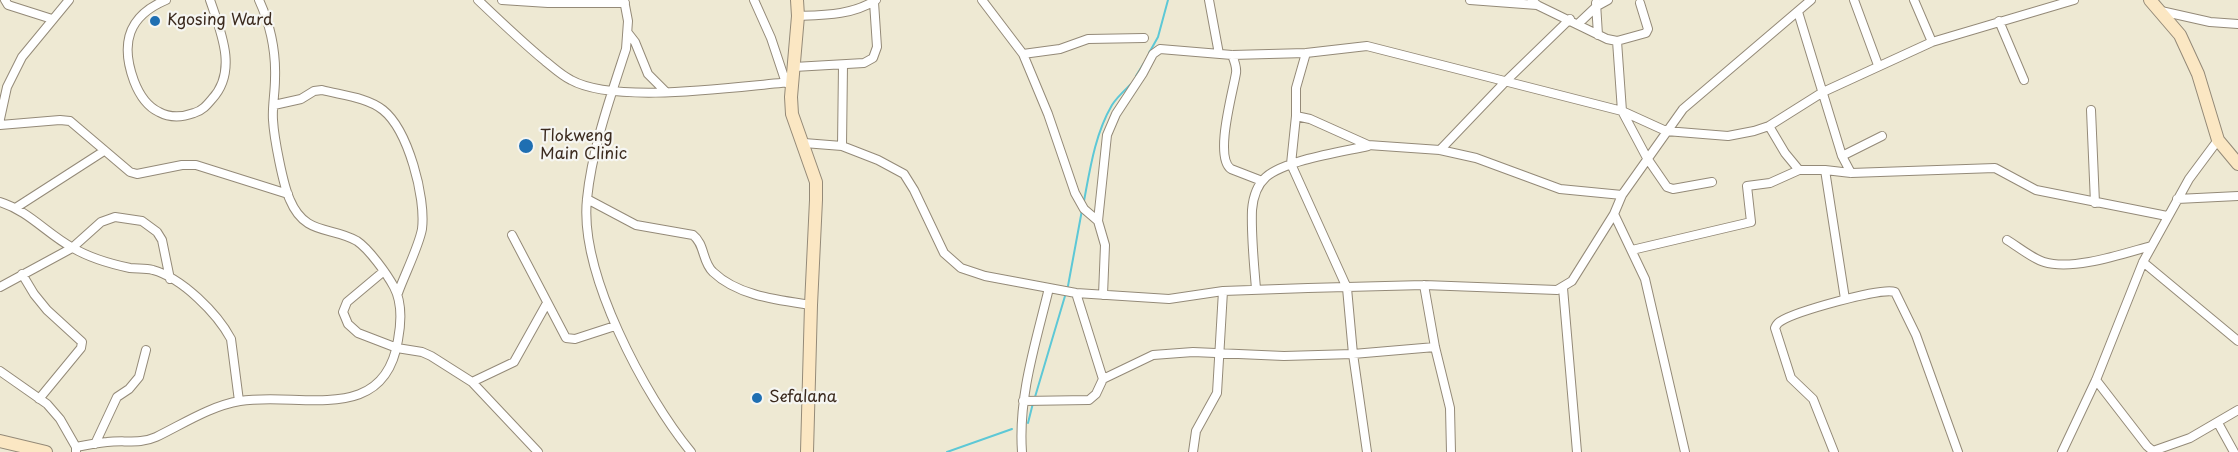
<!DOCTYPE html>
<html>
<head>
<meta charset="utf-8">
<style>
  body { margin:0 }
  canvas { display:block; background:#eee9d3 }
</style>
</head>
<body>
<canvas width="2238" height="452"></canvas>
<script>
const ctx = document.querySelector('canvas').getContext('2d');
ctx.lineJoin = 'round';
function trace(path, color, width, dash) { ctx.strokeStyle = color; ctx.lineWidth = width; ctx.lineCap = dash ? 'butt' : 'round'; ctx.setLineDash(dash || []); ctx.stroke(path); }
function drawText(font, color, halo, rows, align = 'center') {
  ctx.font = font + ' "Playpen Sans",sans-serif'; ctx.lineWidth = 4.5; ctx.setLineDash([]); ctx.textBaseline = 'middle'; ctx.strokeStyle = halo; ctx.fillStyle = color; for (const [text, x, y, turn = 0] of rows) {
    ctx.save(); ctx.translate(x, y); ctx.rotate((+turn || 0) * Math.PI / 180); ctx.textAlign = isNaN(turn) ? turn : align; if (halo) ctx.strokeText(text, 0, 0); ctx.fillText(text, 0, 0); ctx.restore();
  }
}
trace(new Path2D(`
  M 1149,53 L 1158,37 L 1168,0
  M 1136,76 L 1144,63
  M 1084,201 C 1090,169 1095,134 1112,105 C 1117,97 1125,90 1131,84
  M 1068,286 L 1082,210
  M 1035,397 L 1065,296
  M 1028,423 L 1033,403
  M 947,452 L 1012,429`), '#5dc8d6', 2);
const street = new Path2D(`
  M 5,0 L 8,5 L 52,19
  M 166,0 C 128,16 120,43 134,81 C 139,94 146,106 159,112 C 170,118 183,117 194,113 C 202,111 207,105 212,99 C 238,71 221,32 210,0
  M 478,0 C 500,21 522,42 545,61 C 554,68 561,75 571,80 C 616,105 739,86 792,82
  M 502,0 L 548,3 L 625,3
  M 624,0 L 628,21 L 626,49 C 610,98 592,149 587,199 C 579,273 645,396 691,452
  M 754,0 L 771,38 L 786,83
  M 982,0 L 1023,54 L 1048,114 L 1075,193 L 1084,209 L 1098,221 L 1105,245 L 1103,295
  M 1209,0 L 1219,54
  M 1470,0 L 1537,5
  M 1532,0 L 1537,5 L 1607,39 L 1617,41 L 1622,111 L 1647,158 L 1667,187 L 1673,189 L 1712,182
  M 1854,0 L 1878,65
  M 1914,0 L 1932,42
  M 1596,3 L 1598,35
  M 2161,11 L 2210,22 L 2238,24
  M 1798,12 L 1842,156 L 1851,173
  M 798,16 C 826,15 852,15 876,0
  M 1999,21 L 2024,80
  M 1578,24 L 1597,6 L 1608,0
  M 628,33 L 635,42 L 648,74 L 666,92
  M 1617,41 L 1646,33 L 1648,29 L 1640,3
  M 1306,53 L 1296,88 L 1296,116 L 1310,119 L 1368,145 L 1440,150 L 1476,158 L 1560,189 L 1622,195
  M 1023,54 L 1060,49 L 1088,39 L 1144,38
  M 1232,55 C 1234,60 1237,67 1236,73 C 1233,92 1214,157 1231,169 L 1262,181
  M 794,67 L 864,63 L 873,58 L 877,47 L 874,2
  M 274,105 L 301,99 L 314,91 L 322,90 C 340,95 367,97 383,110 C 408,130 426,197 422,229 C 419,246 404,276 398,293
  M 2091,110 L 2095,203
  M 1296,116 L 1291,164 L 1347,288 L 1353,354 L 1367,452
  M 0,119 L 7,87 L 22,57 L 69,0
  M 0,125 L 60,120 L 70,121 L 130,172 L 137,174 L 182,165 L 196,165 L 288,194
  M 1769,126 L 1785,153 L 1799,170
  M 804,143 L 842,146 L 878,160 L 904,174 L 914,190 L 944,253 L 961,268 L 985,276 L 1076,293 L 1169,299 L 1223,291 L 1308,288 L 1424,285 L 1557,290 L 1572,281 L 1614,214 L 1622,195 L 1683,109 L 1811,0
  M 842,146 L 843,65
  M 1440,150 L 1505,82 L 1570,19
  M 1842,156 L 1882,136
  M 1825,170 L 1845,299
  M 587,199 L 636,225 L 693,235 C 705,244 702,262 713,272 C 738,296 778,300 811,305
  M 2177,199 L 2238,196
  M 0,202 C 29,211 47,234 73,248 C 90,258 111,264 130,268 C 137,269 145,268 153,270 C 182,278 217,313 231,339 L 239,401
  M 17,207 L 104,151
  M 1614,214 L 1645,279 L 1685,452
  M 1098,221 L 1107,135 L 1116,114 L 1143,73 L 1153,54 L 1160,49 L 1232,55 L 1306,53 L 1367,46 L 1622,111 L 1666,131 L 1728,136 L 1754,131 L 1769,126 L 1823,92 L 1932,42 L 2074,0
  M 512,235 L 566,338 L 575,339 L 615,326
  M 2007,240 C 2017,246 2033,259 2044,262 C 2073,271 2122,254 2151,246
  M 1632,250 L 1751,222 L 1747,186 L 1770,183 L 1799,170 L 1825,170 L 1851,173 L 1995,168 L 2036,190 L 2167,216
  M 2143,262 L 2238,341
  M 384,271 L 347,302 L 343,312 L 348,324 L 358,333 L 397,348 L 422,352 L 431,356 L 472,382 L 538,452
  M 22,274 L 34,294 L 47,310 L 82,342 L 81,348 L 39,399
  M 1424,285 L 1435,347 L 1450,408 L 1451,452
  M 0,287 L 72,248 L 101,222 L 115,217 L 142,221 L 157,232 L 162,240 L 170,279
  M 1563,288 L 1577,452
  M 1256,289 C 1254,263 1251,236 1252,210 C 1253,198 1257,185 1266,177 C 1286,160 1341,152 1368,146
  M 1076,293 L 1103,379
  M 0,371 L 47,404 L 60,419 L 76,447 L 76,451
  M 2096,380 L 2147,446 L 2153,451 L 2190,438 L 2238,410
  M 472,382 L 514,362 L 547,303
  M 1023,401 L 1089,400 L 1096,394 L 1103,379 L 1153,355 L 1193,352 L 1284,356 L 1353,354 L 1435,347
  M 2218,423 L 2234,452
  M 95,444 L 117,397 L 129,389 L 139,377 L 146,350
  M 76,447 C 86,445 96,443 107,442 C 123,440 141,444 156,437 C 183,424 210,406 240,401 C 299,391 384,427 398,340 C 401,324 402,302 394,287 C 387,274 369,249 357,241 C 331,226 305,236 290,200 C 283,185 274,138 273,120 C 272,107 275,93 275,79 C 276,53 270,24 259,0
  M 1022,452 C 1018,396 1036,342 1049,288
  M 1193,452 L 1196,431 L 1217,393 L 1223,291
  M 1834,452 L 1813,399 L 1791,378 L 1775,328 C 1777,324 1777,323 1781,321 C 1795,312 1881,287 1895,292 L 1916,335 L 1958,452
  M 2062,452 L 2096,380 L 2143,262 L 2189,179 L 2218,140`);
const secondary = new Path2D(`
  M 797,0 L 798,16 L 791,97 L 792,114 L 816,182 L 816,200 L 811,305 L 807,452
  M 2150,0 L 2180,35 L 2198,74 L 2218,140 L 2238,164
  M 0,441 L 46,452`);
trace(street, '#948a78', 10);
trace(secondary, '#948a78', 14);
trace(street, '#fff', 8);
trace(secondary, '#fbe7c3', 12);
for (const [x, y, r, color] of [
  [155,21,6,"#1f6fb2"],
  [526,146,8,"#1f6fb2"],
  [757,398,6,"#1f6fb2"]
]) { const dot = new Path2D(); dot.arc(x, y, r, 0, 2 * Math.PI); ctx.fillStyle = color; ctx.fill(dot); trace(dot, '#f6f6f2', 2); }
drawText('16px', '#3b2a1e', '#f6f6f2', [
  ["Kgosing Ward",167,21],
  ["Tlokweng",540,137],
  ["Main Clinic",540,155],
  ["Sefalana",769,398]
], 'left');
</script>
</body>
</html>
